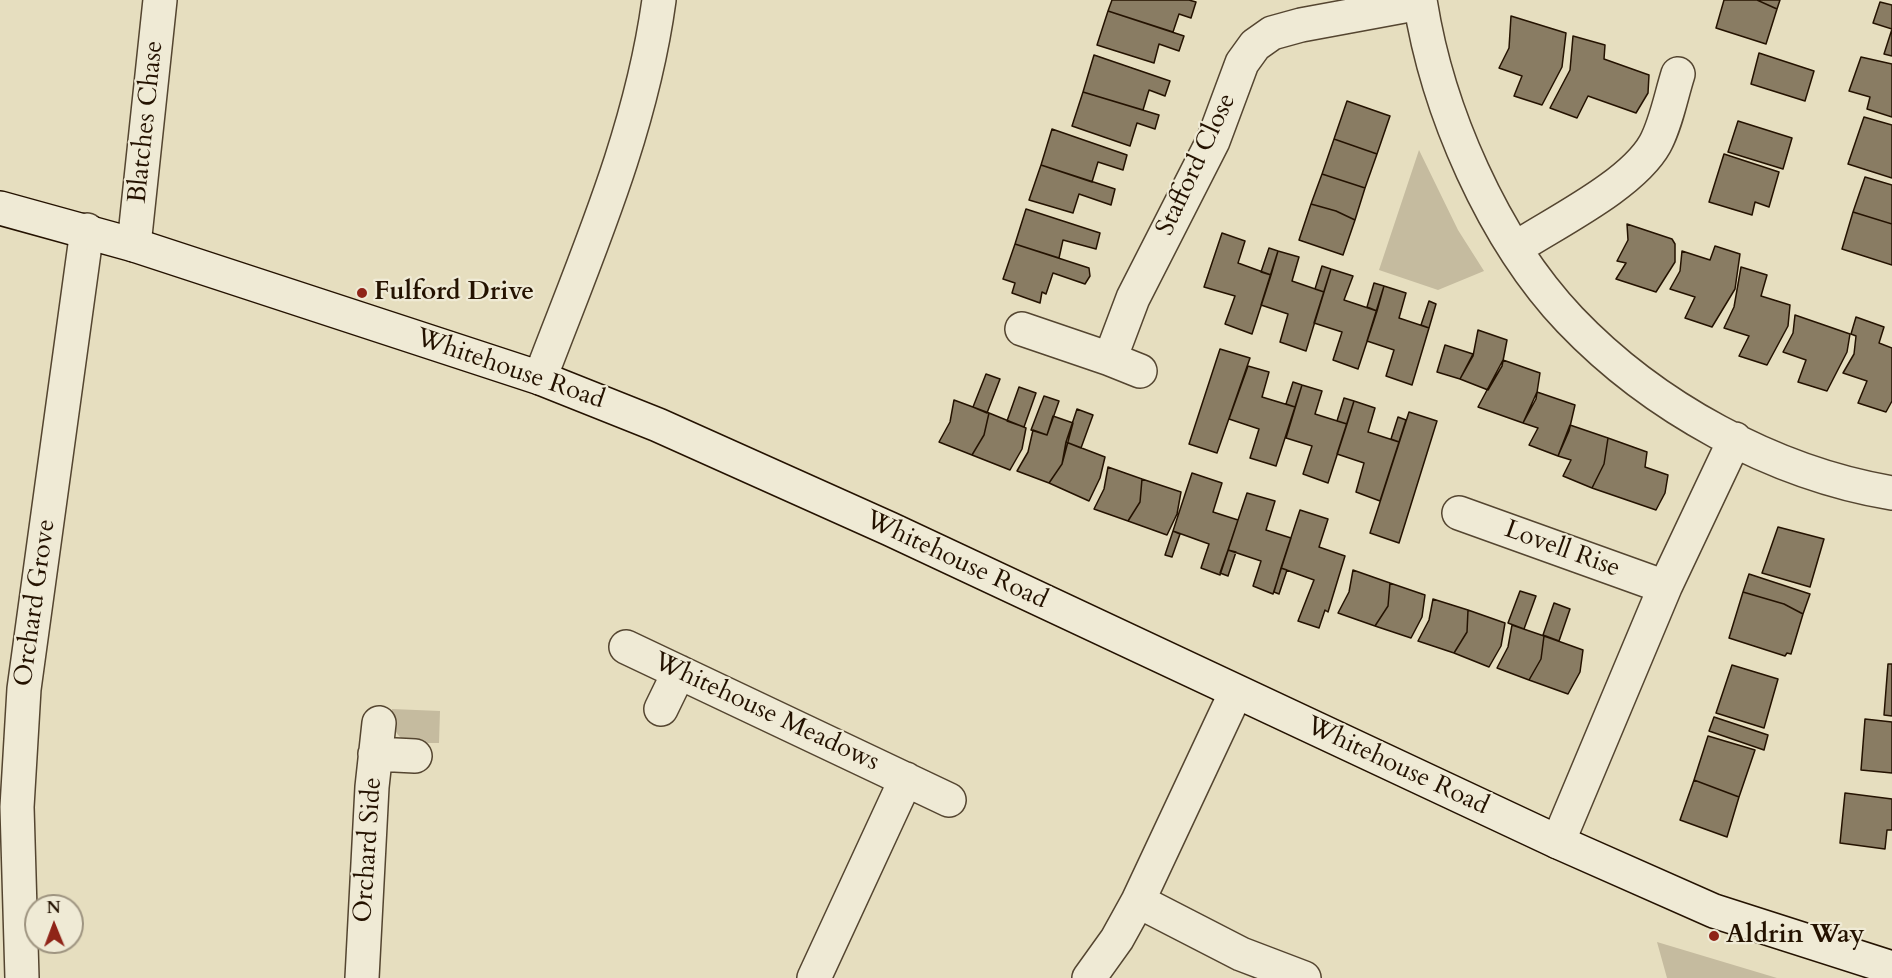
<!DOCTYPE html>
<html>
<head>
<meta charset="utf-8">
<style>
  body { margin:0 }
  #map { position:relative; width:1892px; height:978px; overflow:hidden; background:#e6debf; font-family:Cardo,serif }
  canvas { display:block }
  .north { position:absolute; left:24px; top:894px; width:60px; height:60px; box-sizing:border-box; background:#efead5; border:2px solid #9e9480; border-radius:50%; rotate:359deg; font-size:16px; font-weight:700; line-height:24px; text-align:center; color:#241200 }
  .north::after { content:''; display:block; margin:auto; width:21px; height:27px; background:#8f2418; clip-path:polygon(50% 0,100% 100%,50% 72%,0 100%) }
</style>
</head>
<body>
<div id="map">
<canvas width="1892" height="978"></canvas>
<div class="north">N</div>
</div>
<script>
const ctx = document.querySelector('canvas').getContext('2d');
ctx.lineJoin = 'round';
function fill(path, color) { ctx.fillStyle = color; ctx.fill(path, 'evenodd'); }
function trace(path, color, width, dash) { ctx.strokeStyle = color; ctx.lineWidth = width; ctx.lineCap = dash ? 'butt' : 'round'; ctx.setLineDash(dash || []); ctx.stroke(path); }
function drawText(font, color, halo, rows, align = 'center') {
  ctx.font = font + ' Cardo,serif'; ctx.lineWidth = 4.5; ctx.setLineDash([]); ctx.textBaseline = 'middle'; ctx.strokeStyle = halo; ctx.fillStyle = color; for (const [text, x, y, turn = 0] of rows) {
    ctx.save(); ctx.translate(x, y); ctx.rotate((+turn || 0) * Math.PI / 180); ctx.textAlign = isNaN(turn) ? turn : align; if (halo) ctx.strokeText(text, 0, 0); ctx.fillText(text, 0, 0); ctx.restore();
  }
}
fill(new Path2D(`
  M 1419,150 L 1458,230 L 1484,271 L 1438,290 L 1379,270 Z
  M 392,709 L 440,711 L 439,743 C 408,743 392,745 392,709 Z
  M 1657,942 L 1777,978 L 1667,978 Z`), '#c5bb9f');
const building = new Path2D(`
  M 1112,0 L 1189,0 L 1196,2 L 1191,18 L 1179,14 L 1173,32 L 1108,11 Z
  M 1724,0 L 1757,0 L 1777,9 L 1766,44 L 1716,28 Z
  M 1757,0 L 1780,0 L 1777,9 Z
  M 1880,2 L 1892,5 L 1892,56 L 1884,54 L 1892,29 L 1873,23 Z
  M 1108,11 L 1184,36 L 1179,51 L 1159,44 L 1154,63 L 1097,45 Z
  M 1511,16 L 1566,33 L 1562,67 L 1542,105 L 1514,96 L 1522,76 L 1499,68 L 1509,48 Z
  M 1573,36 L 1605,45 L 1604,59 L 1649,75 L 1648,93 L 1636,113 L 1588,96 L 1577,118 L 1550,108 L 1570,70 Z
  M 1759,53 L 1814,71 L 1805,101 L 1751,84 Z
  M 1094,55 L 1170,81 L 1165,96 L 1149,90 L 1143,110 L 1083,92 Z
  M 1861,57 L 1892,64 L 1892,117 L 1867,109 L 1870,97 L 1849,91 Z
  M 1083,92 L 1159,115 L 1155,129 L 1137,123 L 1130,146 L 1072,126 Z
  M 1347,101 L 1390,116 L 1377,154 L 1334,139 Z
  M 1864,117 L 1892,125 L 1892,178 L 1848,164 Z
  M 1738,121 L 1792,138 L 1783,169 L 1728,152 Z
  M 1052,129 L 1127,155 L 1123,170 L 1098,162 L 1092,182 L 1041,165 Z
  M 1334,139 L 1377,154 L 1365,188 L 1322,174 Z
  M 1724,154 L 1779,172 L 1769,207 L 1755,202 L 1752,215 L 1709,202 Z
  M 1041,165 L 1115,189 L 1111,205 L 1079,194 L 1073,213 L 1029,200 Z
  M 1322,174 L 1365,188 L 1355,220 L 1336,211 L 1311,204 Z
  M 1865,177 L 1892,185 L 1892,224 L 1853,212 Z
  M 1311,204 L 1336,211 L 1355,220 L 1343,255 L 1299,240 Z
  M 1026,209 L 1100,233 L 1096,249 L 1063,240 L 1059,258 L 1015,244 Z
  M 1853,212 L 1892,224 L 1892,265 L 1842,249 Z
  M 1627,224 L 1672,239 L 1675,244 L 1675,262 L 1656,292 L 1616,279 L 1626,263 L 1617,261 L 1628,240 Z
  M 1222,233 L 1245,241 L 1238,263 L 1271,275 L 1252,334 L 1225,324 L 1235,296 L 1204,287 Z
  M 1015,244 L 1089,268 L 1090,276 L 1085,284 L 1053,273 L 1046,294 L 1042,292 L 1040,303 L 1012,293 L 1015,283 L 1003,279 Z
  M 1715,246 L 1740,254 L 1735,289 L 1712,327 L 1685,318 L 1695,297 L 1670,289 L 1680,271 L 1682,251 L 1710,260 Z
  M 1269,248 L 1278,251 L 1271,275 L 1261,272 Z
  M 1278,251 L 1299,257 L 1292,281 L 1324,292 L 1306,351 L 1280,342 L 1288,314 L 1261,305 Z
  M 1322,266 L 1331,269 L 1324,292 L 1315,289 Z
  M 1741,267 L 1767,275 L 1761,296 L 1790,305 L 1788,326 L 1767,365 L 1739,356 L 1749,336 L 1724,328 L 1734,307 Z
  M 1331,269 L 1353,276 L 1344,300 L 1377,311 L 1358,369 L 1333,360 L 1342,332 L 1314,323 Z
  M 1374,283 L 1384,286 L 1377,311 L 1367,307 Z
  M 1384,286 L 1406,293 L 1399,318 L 1429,328 L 1412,385 L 1386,376 L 1394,350 L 1367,341 Z
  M 1429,301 L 1436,304 L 1429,328 L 1421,325 Z
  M 1795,315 L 1850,334 L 1847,352 L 1827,391 L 1798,382 L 1806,360 L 1783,352 L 1793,333 Z
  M 1856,317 L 1884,327 L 1879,343 L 1892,348 L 1892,401 L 1886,412 L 1858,403 L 1867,381 L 1843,373 L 1854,354 L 1856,336 L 1851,334 Z
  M 1478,330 L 1507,340 L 1502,366 L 1488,390 L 1460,379 L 1473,356 Z
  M 1445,345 L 1473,354 L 1460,379 L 1437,372 Z
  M 1220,349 L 1250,358 L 1217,453 L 1189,444 Z
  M 1503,360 L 1540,373 L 1536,399 L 1523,423 L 1478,407 Z
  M 1248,366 L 1269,372 L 1262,397 L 1295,407 L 1276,466 L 1250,458 L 1259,429 L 1229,419 Z
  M 986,374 L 1000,379 L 987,413 L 973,407 Z
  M 1293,382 L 1302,385 L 1295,407 L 1286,404 Z
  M 1302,385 L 1322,391 L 1315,414 L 1347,424 L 1328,483 L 1303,474 L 1312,446 L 1286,438 Z
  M 1019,387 L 1036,393 L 1024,427 L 1007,421 Z
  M 1537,392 L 1575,405 L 1569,431 L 1558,456 L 1529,445 L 1538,428 L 1523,423 Z
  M 1044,396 L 1059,401 L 1047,435 L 1031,430 Z
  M 1344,398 L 1354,401 L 1347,424 L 1337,421 Z
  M 954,400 L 989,413 L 984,435 L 972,455 L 939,442 L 950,422 Z
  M 1354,401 L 1375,408 L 1368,432 L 1399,442 L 1380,501 L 1356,492 L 1364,463 L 1337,454 Z
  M 1077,409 L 1093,415 L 1081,448 L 1066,442 Z
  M 1409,412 L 1437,421 L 1399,543 L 1370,533 Z
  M 989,413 L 1026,428 L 1022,449 L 1010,470 L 972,455 L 984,435 Z
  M 1053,416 L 1073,423 L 1062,464 L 1049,483 L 1017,471 L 1028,452 L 1033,430 L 1047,435 Z
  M 1398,417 L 1406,420 L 1399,442 L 1391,439 Z
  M 1570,425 L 1608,438 L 1604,464 L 1592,488 L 1563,476 L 1571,460 L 1558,456 Z
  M 1608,438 L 1647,452 L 1645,467 L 1668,475 L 1665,493 L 1656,510 L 1592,488 L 1604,464 Z
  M 1066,442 L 1105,457 L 1100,478 L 1089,501 L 1049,483 L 1062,464 Z
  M 1108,467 L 1142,479 L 1140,502 L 1128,521 L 1094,509 L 1104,489 Z
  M 1192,473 L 1222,483 L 1213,512 L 1238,520 L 1220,575 L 1201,568 L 1209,544 L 1173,531 Z
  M 1142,479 L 1181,492 L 1177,514 L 1167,535 L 1128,521 L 1140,502 Z
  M 1247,493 L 1275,501 L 1266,530 L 1291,538 L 1273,594 L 1253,586 L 1261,561 L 1228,550 Z
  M 1300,510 L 1328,519 L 1319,547 L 1345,556 L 1328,612 L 1325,610 L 1319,628 L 1298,621 L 1314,580 L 1281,568 Z
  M 1778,527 L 1824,539 L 1810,587 L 1762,573 Z
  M 1173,531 L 1180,534 L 1172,557 L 1165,555 Z
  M 1228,550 L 1236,552 L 1228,576 L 1220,573 Z
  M 1281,568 L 1287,570 L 1279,594 L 1274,592 Z
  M 1353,570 L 1390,583 L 1388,606 L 1375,626 L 1338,613 L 1349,592 Z
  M 1749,574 L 1810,594 L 1803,614 L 1784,604 L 1743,592 Z
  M 1390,583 L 1425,595 L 1422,617 L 1411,638 L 1375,626 L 1388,606 Z
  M 1520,591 L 1536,596 L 1524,629 L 1508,623 Z
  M 1743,592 L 1784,604 L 1803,614 L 1791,654 L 1787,653 L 1785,656 L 1729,638 Z
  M 1433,599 L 1468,610 L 1467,632 L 1454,653 L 1418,641 L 1429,620 Z
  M 1554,603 L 1570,609 L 1559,641 L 1543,635 Z
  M 1468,610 L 1505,623 L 1501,646 L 1489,667 L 1454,653 L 1467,632 Z
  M 1512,625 L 1544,636 L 1541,659 L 1529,680 L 1497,668 L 1508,647 Z
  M 1544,636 L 1583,650 L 1580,672 L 1568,694 L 1529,680 L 1541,659 Z
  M 1888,664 L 1892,664 L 1892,716 L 1884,715 Z
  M 1732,665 L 1778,679 L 1764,728 L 1716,713 Z
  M 1714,717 L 1768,735 L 1764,750 L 1709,731 Z
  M 1865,719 L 1892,722 L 1892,773 L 1861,770 Z
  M 1708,736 L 1755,750 L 1739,797 L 1694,780 Z
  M 1694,780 L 1739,797 L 1727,837 L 1680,820 Z
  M 1845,793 L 1892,799 L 1892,830 L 1887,830 L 1885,849 L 1840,843 Z`);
fill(building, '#897c63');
trace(building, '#241200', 1.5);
const street = new Path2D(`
  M 1420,0 C 1437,110 1493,239 1570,320 C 1653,407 1773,473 1892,493
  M 134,245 L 160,0
  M 1516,248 C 1556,222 1632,185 1655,144 C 1666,124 1671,96 1678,74
  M 1022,329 L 1110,359 L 1133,298 L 1213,141 L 1242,63 L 1255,45 L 1272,33 L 1301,25 L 1420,3
  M 1110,359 L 1140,371
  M 540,378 C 587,254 641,133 659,0
  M 1459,513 L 1665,587
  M 626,647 L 949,800
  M 661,709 L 679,672
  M 375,754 L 415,756
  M 1558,842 L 1665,587 L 1735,439
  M 1138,901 L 1241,954 L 1304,978
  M 22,978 L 17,807 L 24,689 L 87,230
  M 362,978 L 372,787 L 379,723
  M 814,978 L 906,779
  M 1089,978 L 1117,939 L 1138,901 L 1236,692`);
const secondary = new Path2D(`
  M 0,208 L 134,245 L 540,378 L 658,425 L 890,529 L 1558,842 L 1714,911 L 1892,968`);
trace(street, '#544530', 36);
trace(secondary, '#241200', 36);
trace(street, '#efead5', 33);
trace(secondary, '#efead5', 33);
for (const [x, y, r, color] of [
  [362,293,6,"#8f2418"],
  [1714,936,6,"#8f2418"]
]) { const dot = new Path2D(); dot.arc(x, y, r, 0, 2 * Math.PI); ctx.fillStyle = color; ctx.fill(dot); trace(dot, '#efead5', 2); }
drawText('26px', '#241200', '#efead5', [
  ["Blatches Chase",147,122,-84],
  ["Stafford Close",1197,165,-65],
  ["Whitehouse Road",510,370,19],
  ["Lovell Rise",1562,550,20],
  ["Whitehouse Road",956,561,25],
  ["Orchard Grove",36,603,-82],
  ["Whitehouse Meadows",766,713,25],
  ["Whitehouse Road",1397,767,25],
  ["Orchard Side",369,850,-86]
]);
drawText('bold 26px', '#241200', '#efead5', [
  ["Fulford Drive",374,293],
  ["Aldrin Way",1726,936]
], 'left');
</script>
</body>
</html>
